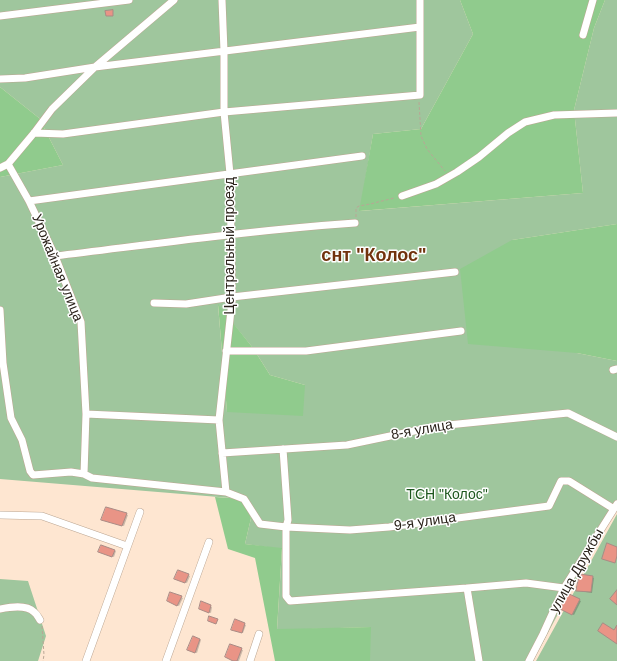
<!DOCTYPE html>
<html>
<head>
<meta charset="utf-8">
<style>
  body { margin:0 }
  canvas { display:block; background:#fee6d1 }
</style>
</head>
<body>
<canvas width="617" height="661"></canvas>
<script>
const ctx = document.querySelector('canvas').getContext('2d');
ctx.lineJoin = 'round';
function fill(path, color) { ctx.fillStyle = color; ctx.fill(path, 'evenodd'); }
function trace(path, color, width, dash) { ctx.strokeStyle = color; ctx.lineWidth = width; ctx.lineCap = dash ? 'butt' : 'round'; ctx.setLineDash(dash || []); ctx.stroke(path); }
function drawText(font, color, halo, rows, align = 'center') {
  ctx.font = font + ' Arial,sans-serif'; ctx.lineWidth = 3; ctx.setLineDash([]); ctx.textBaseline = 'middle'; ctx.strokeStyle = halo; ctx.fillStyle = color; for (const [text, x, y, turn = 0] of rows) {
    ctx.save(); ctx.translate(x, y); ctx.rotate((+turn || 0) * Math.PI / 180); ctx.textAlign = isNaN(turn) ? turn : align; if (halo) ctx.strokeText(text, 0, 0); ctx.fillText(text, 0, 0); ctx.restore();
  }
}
fill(new Path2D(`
  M 0,0 L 460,0 L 473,34 L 421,129 L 373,134 L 360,211 L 583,193 L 574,110 L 594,28 L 605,0 L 617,0 L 617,224 L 512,240 L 577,353 L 617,361 L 617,503 L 533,661 L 370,661 L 370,627 L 277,630 L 282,549 L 245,544 L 251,518 L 243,499 L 0,479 L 0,177 L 63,165 L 39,118 L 0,87 ZM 218,305 L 253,348 L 270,375 L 305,385 L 227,412 Z
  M 617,514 L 617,661 L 536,661 Z
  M 0,579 L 28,581 L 46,636 L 38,661 L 0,661 Z`), '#9fc69d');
fill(new Path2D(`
  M 460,0 L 605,0 L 594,28 L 574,110 L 583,193 L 359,211 L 373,134 L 421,129 L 473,34 Z
  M 0,87 L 39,118 L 63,165 L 0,177 Z
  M 617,224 L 617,361 L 577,353 L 468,344 L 460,269 L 512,240 Z
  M 218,304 L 253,348 L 270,375 L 305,385 L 303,416 L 227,412 Z
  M 215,497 L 244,499 L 251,518 L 245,544 L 282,548 L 277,629 L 371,627 L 370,661 L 275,661 L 255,558 L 228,549 Z`), '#90cb8d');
fill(new Path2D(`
  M 126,514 L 128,515 L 124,526 L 104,520 Z
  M 100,551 L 116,551 L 114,557 Z
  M 188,575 L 190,576 L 187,583 L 177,579 Z
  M 592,577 L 594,578 L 592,593 L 579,591 Z
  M 171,593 L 183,598 L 179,606 L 168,601 Z
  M 568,594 L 581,601 L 574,615 L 561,609 Z
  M 202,603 L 212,607 L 211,613 L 200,608 Z
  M 244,624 L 246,625 L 243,633 L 234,630 Z
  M 200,639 L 201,640 L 197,653 L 190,650 Z
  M 230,646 L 243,650 L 239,661 L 235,661 Z`), '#0003');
const building = new Path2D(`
  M 113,10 L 113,16 L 106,16 L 105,11 Z
  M 106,507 L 127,513 L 122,526 L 101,520 Z
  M 607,543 L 617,547 L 617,556 L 615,563 L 602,559 Z
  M 101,545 L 115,550 L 112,557 L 98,552 Z
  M 178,570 L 189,574 L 185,583 L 174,579 Z
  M 580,574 L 593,576 L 591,592 L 576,591 Z
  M 617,590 L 617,605 L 610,599 Z
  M 170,592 L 182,596 L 177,606 L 167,601 Z
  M 567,593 L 580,599 L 572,615 L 560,609 Z
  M 201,601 L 211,605 L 209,613 L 199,609 Z
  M 209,616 L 218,619 L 216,624 L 208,621 Z
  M 235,619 L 245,623 L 242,633 L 231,630 Z
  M 603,623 L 614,630 L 617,625 L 617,644 L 598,631 Z
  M 193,636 L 200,639 L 195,653 L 187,650 Z
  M 230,644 L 242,648 L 237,661 L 233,661 L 225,657 Z`);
fill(building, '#e99486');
trace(building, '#a98b85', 1);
const minor = new Path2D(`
  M 222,0 L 224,51 L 224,112 L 230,174 L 232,301 L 219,420 L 226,492
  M 0,16 L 129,0
  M 583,35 L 593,0
  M 0,79 L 25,78 L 95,67 L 420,27
  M 34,133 L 63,134 L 224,112 L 420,95 L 420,0
  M 8,164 L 29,201 L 55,256 L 81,322 L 86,414 L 84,474
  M 0,168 L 8,164 L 34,133 L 52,109 L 95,67 L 174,0
  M 402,196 L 436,184 L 457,172 L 479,157 L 508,133 L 525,122 L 554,115 L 617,113
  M 29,201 L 362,156
  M 55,256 C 155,244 254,230 355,223
  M 154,303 L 186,304 L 232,297 L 455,272
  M 0,310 L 3,363 L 11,418 L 22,440 L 30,471 L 33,475 L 71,472 L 84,474 L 92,478 L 226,492 L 244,499 L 260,524 L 286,527 L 350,530 L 389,527 L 549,506 L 561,481 L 569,481 L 614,509
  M 226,351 L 306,351 L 461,331
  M 613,370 L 617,369
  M 86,414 L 219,420
  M 283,449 L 288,520 L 286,527 L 286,596 L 290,601 L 467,588 L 526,583 L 564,588
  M 222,453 L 347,445 L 438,426 L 568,413 L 617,437
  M 0,515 L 42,516 L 127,546
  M 467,588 L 479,661
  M 0,609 C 10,607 26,604 34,612 C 37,614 38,617 40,620
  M 86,661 L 140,512
  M 166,661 L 209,542
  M 250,661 L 259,634
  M 529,661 L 543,634 L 564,588 L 617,504`);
trace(minor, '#bca692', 8);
trace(new Path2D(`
  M 419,102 L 421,136 L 427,149 L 445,171
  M 356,217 L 356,208 L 359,206 L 370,204 L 394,198
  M 42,626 L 44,655 L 43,661`), '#b9a695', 1, [3, 2]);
trace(minor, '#fff', 7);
drawText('14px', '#2a221a', '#fff', [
  ["Центральный проезд",230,246,-90],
  ["Урожайная улица",57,268,68],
  ["8-я улица",422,430,-10],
  ["9-я улица",425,522,-8],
  ["улица Дружбы",577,571,-60]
]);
drawText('14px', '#1b561c', '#fff', [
  ["ТСН \"Колос\"",447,495]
]);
drawText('bold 18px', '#71330d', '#fff', [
  ["снт \"Колос\"",374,256]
]);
</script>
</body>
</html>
